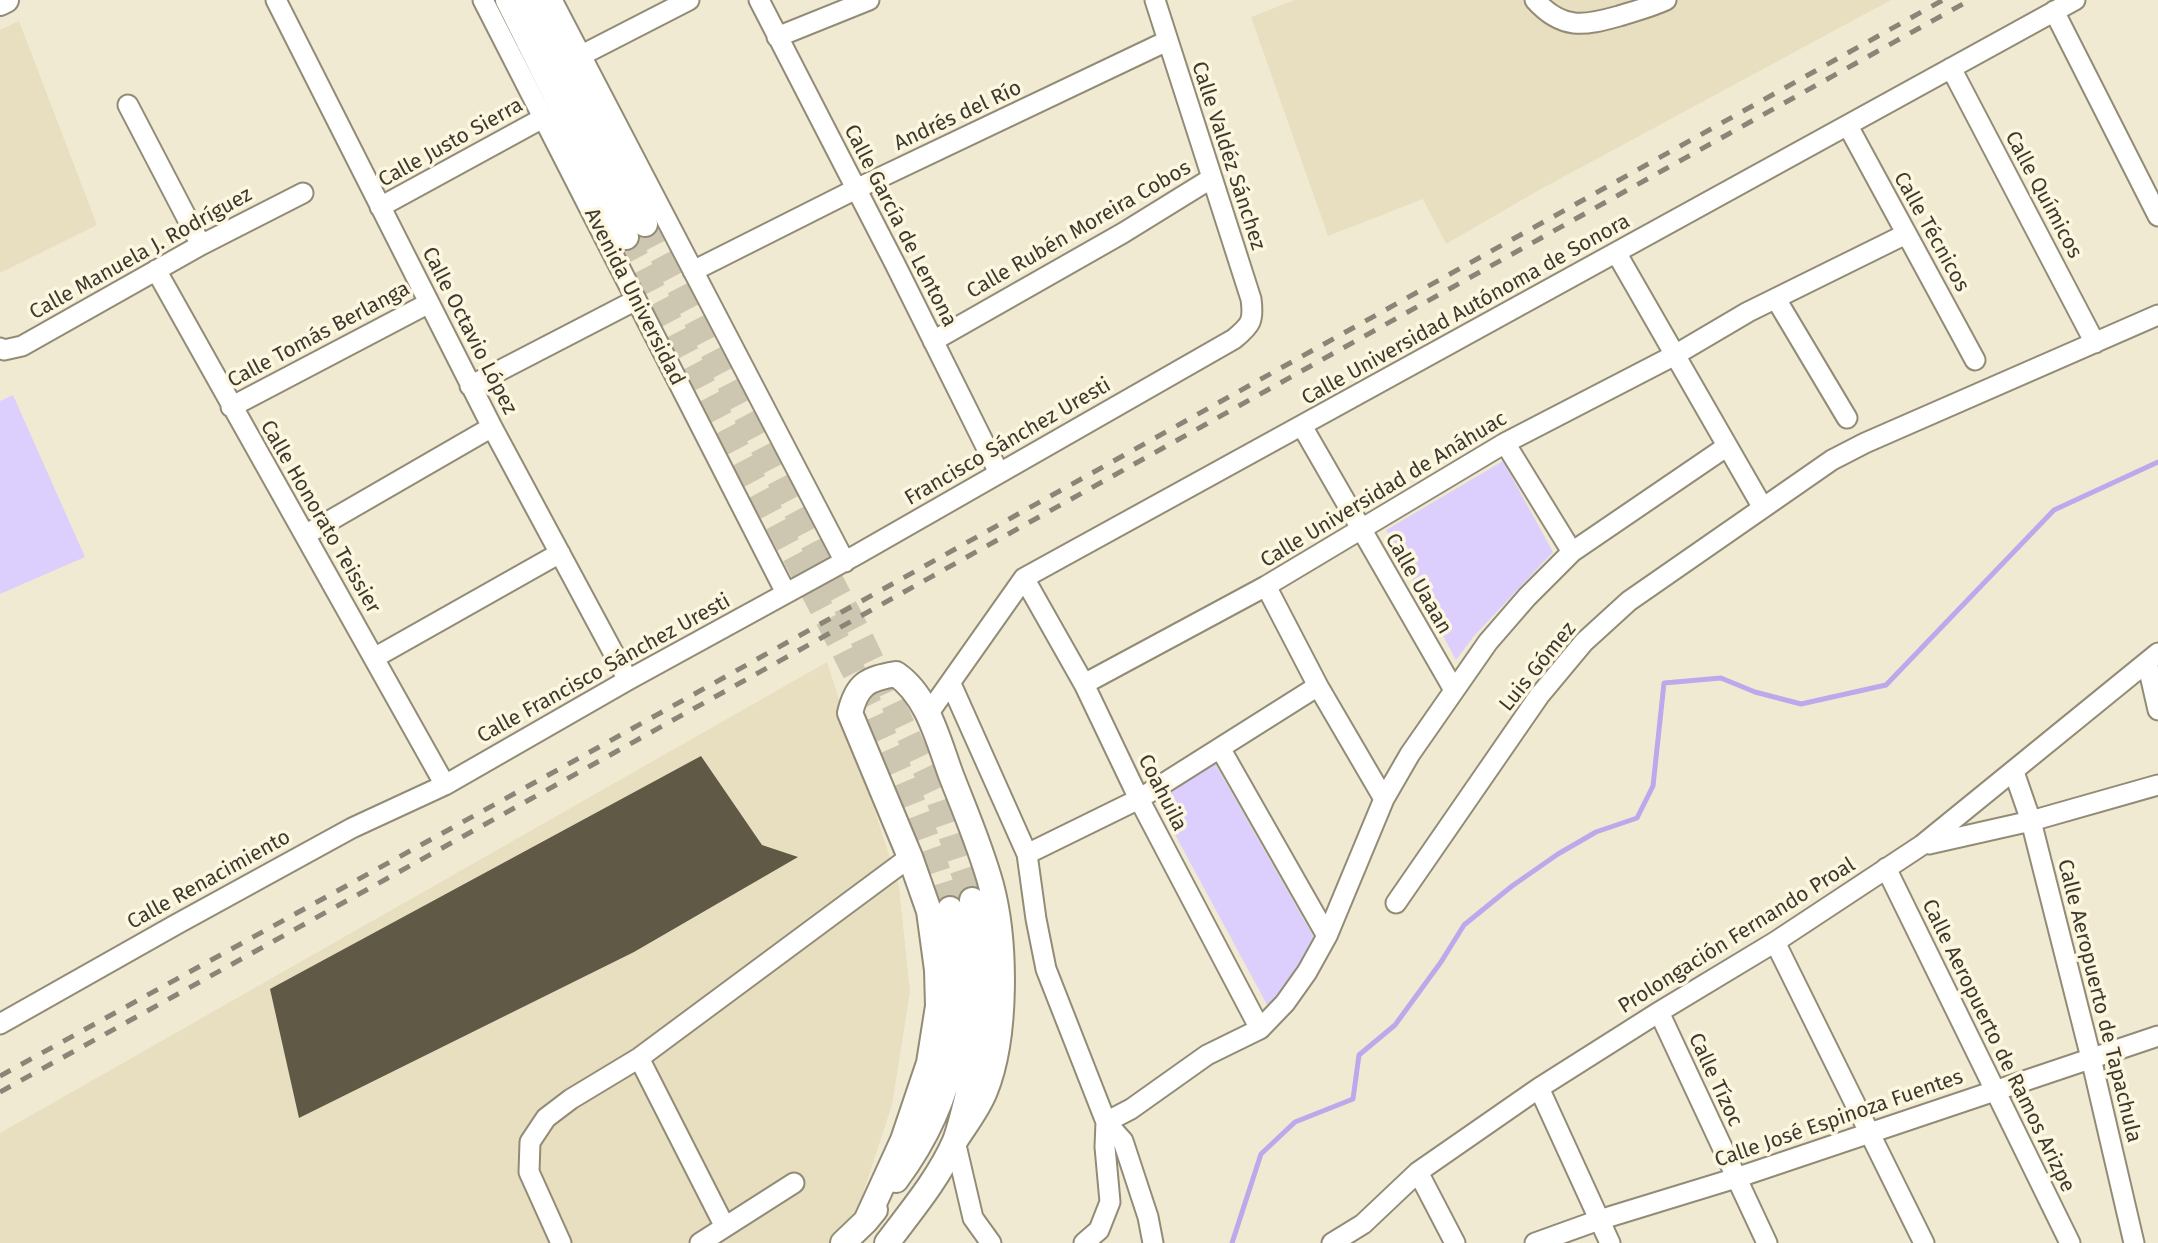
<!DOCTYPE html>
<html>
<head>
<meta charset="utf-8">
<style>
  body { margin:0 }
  canvas { display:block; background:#f1ead3 }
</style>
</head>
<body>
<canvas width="2158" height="1243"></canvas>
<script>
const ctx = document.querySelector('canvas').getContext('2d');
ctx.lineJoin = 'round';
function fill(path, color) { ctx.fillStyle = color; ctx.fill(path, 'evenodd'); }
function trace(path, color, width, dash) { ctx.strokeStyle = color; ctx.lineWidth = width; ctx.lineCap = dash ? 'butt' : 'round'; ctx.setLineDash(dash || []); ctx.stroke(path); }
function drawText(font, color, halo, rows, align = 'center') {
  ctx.font = font + ' "Fira Sans",sans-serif'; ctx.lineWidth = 7; ctx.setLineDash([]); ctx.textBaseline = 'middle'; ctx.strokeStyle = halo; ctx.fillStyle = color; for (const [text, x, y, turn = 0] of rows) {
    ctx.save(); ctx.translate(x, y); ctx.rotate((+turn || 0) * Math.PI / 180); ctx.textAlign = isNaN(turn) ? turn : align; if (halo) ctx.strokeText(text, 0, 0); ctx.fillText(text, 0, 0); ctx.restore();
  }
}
fill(new Path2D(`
  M 1295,0 L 1891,0 L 1541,189 L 1446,244 L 1423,199 L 1328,236 L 1251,17 Z
  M 19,21 L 97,225 L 0,273 L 0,30 Z
  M 827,662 L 899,886 L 910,992 L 892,1105 L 854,1221 L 830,1243 L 0,1243 L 0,1133 Z`), '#e8dfc1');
fill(new Path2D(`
  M 13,395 L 85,557 L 0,594 L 0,401 Z
  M 1503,461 L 1553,552 L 1474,636 L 1456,660 L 1386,530 Z
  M 1213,760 L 1316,941 L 1271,1012 L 1158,803 Z`), '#dccffd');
trace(new Path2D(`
  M 1232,1243 L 1261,1154 L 1295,1122 L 1353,1099 L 1359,1055 L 1395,1025 L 1441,962 L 1464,925 L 1512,886 L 1558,854 L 1596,832 L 1637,818 L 1653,786 L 1664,683 L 1721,678 L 1755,692 L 1801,704 L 1886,685 L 2054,510 L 2158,462`), '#bca9ec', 5);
fill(new Path2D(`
  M 701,756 L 762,845 L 798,857 L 634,952 L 299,1118 L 270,989 Z`), '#5f5946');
trace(new Path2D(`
  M 645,224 L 861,637 L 937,796 L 972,900
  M 626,237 C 682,344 738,450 794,556 C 854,670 915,785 950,909`), '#cdc7b2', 24, [24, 12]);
const minor = new Path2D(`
  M 276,0 L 492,427 L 628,680
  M 483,0 L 786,593
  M 552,0 L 845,562
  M 759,0 L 895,264 L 999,473
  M 1535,0 C 1562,30 1584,26 1619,16 C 1635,11 1651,7 1666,0
  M 2054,11 L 2158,216
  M 777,37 L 869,0
  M 580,56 L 689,0
  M 1951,68 L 2095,343
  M 128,105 L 201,245
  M 1848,126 L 1975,360
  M 380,207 L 543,118
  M 1617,254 L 1763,508
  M 156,270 L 445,785
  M 693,271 L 856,189 L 1167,41
  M 1776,299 L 1847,418
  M 933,341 L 1123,233 L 1212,178
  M 0,348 L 4,350 L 22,346 L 201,245 L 303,193
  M 470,386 L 636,300
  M 231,407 L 429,303
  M 1302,426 L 1454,690
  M 1505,443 L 1572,552
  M 305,535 L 492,427
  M 1024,578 L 1084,684 L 1139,799 L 1260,1029
  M 1266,586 L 1318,686 L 1384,799
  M 374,658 L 560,553
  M 2147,662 L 2158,710
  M 951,684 L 1027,854 L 1036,919 L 1046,969 L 1106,1122 L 1105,1147 L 1110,1202 L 1099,1230 L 1084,1243
  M 1084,684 L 1266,586 L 1505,443 L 1675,355 L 1748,312 L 1906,234
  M 928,714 L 1024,578 L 2075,0
  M 1220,748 L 1327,936
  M 2014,772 L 2031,821 L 2091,1058 L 2134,1243
  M 1929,844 L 2031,821 L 2158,785
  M 1027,854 L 1139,799 L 1318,686
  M 1886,868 L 2070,1243
  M 1396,903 L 1539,696 L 1584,642 L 1629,601 L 1832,460 L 1865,443 L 2158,315
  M 1775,942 L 1924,1243
  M 1659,1012 L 1767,1243
  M 0,1024 L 177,924 L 352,828 L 445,785 L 628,680 L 858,554 L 1234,339 C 1251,325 1254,321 1251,299 L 1155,0
  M 639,1058 L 725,1227 L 700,1243
  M 1539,1088 L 1610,1243
  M 1106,1122 L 1131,1109 L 1207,1055 L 1260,1029 L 1285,1003 L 1307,972 L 1327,936 L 1384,799 L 1410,754 L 1488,642 L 1527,597 L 1572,552 L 1726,447
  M 1106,1122 L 1123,1141 L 1148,1217 L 1153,1243
  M 955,1141 L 973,1218 L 991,1243
  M 1418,1172 L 1455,1243
  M 725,1227 L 794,1183
  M 561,1243 L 529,1172 L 530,1142 L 546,1118 L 571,1099 L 639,1058 L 910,857
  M 1332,1243 L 1363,1224 L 1418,1172 L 1539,1088 L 1659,1012 L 1775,942 L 1922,845 L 2158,653
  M 1535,1243 L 1599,1220 L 1736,1178 L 2158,1036`);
const major = new Path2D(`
  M 508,0 L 626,237
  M 530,0 L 645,224
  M 0,3 L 6,0
  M 896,1180 C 959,1095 970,1012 950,909
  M 866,1221 L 903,1140 L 929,1063 L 938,1006 L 937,970 L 929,911 L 910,857 L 850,713 C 857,684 867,679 896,674 C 928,696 938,740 951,775 C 965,811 981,848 991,885 C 1006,941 1007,1037 985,1091 C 978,1109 965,1125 955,1141
  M 843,1243 L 866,1221 L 875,1210
  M 887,1243 C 911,1211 939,1178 955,1141 C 961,1125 965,1106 969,1090 C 984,1021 985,969 972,900`);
trace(minor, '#928b76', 23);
trace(major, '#928b76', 28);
trace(minor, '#fff', 19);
trace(major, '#fff', 24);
trace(new Path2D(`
  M 0,1076 L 572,762 L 1943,0
  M 0,1092 C 658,730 1313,364 1970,0`), '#8a8677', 5, [12, 12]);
drawText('21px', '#3b3930', '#fef7e0', [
  ["Andrés del Río",958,116,-25],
  ["Calle Justo Sierra",451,143,-29],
  ["Calle Valdéz Sánchez",1228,156,72],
  ["Calle Químicos",2043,195,62],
  ["Calle García de Lentona",900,226,63],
  ["Calle Rubén Moreira Cobos",1079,230,-30],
  ["Calle Técnicos",1931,232,61],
  ["Calle Manuela J. Rodríguez",141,254,-29],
  ["Avenida Universidad",634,297,63],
  ["Calle Universidad Autónoma de Sonora",1466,310,-29],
  ["Calle Octavio López",469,331,63],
  ["Calle Tomás Berlanga",319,335,-28],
  ["Francisco Sánchez Uresti",1008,442,-30],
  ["Calle Universidad de Anáhuac",1384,490,-31],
  ["Calle Honorato Teissier",320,517,60],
  ["Calle Uaaan",1418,584,60],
  ["Luis Gómez",1538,667,-51],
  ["Calle Francisco Sánchez Uresti",604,669,-29],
  ["Coahuila",1162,793,63],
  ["Calle Renacimiento",209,880,-29],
  ["Prolongación Fernando Proal",1737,936,-32],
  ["Calle Aeropuerto de Tapachula",2099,1001,76],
  ["Calle Aeropuerto de Ramos Arizpe",1998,1046,64],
  ["Calle Tízoc",1715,1080,65],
  ["Calle José Espinoza Fuentes",1839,1119,-19]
]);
</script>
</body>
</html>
